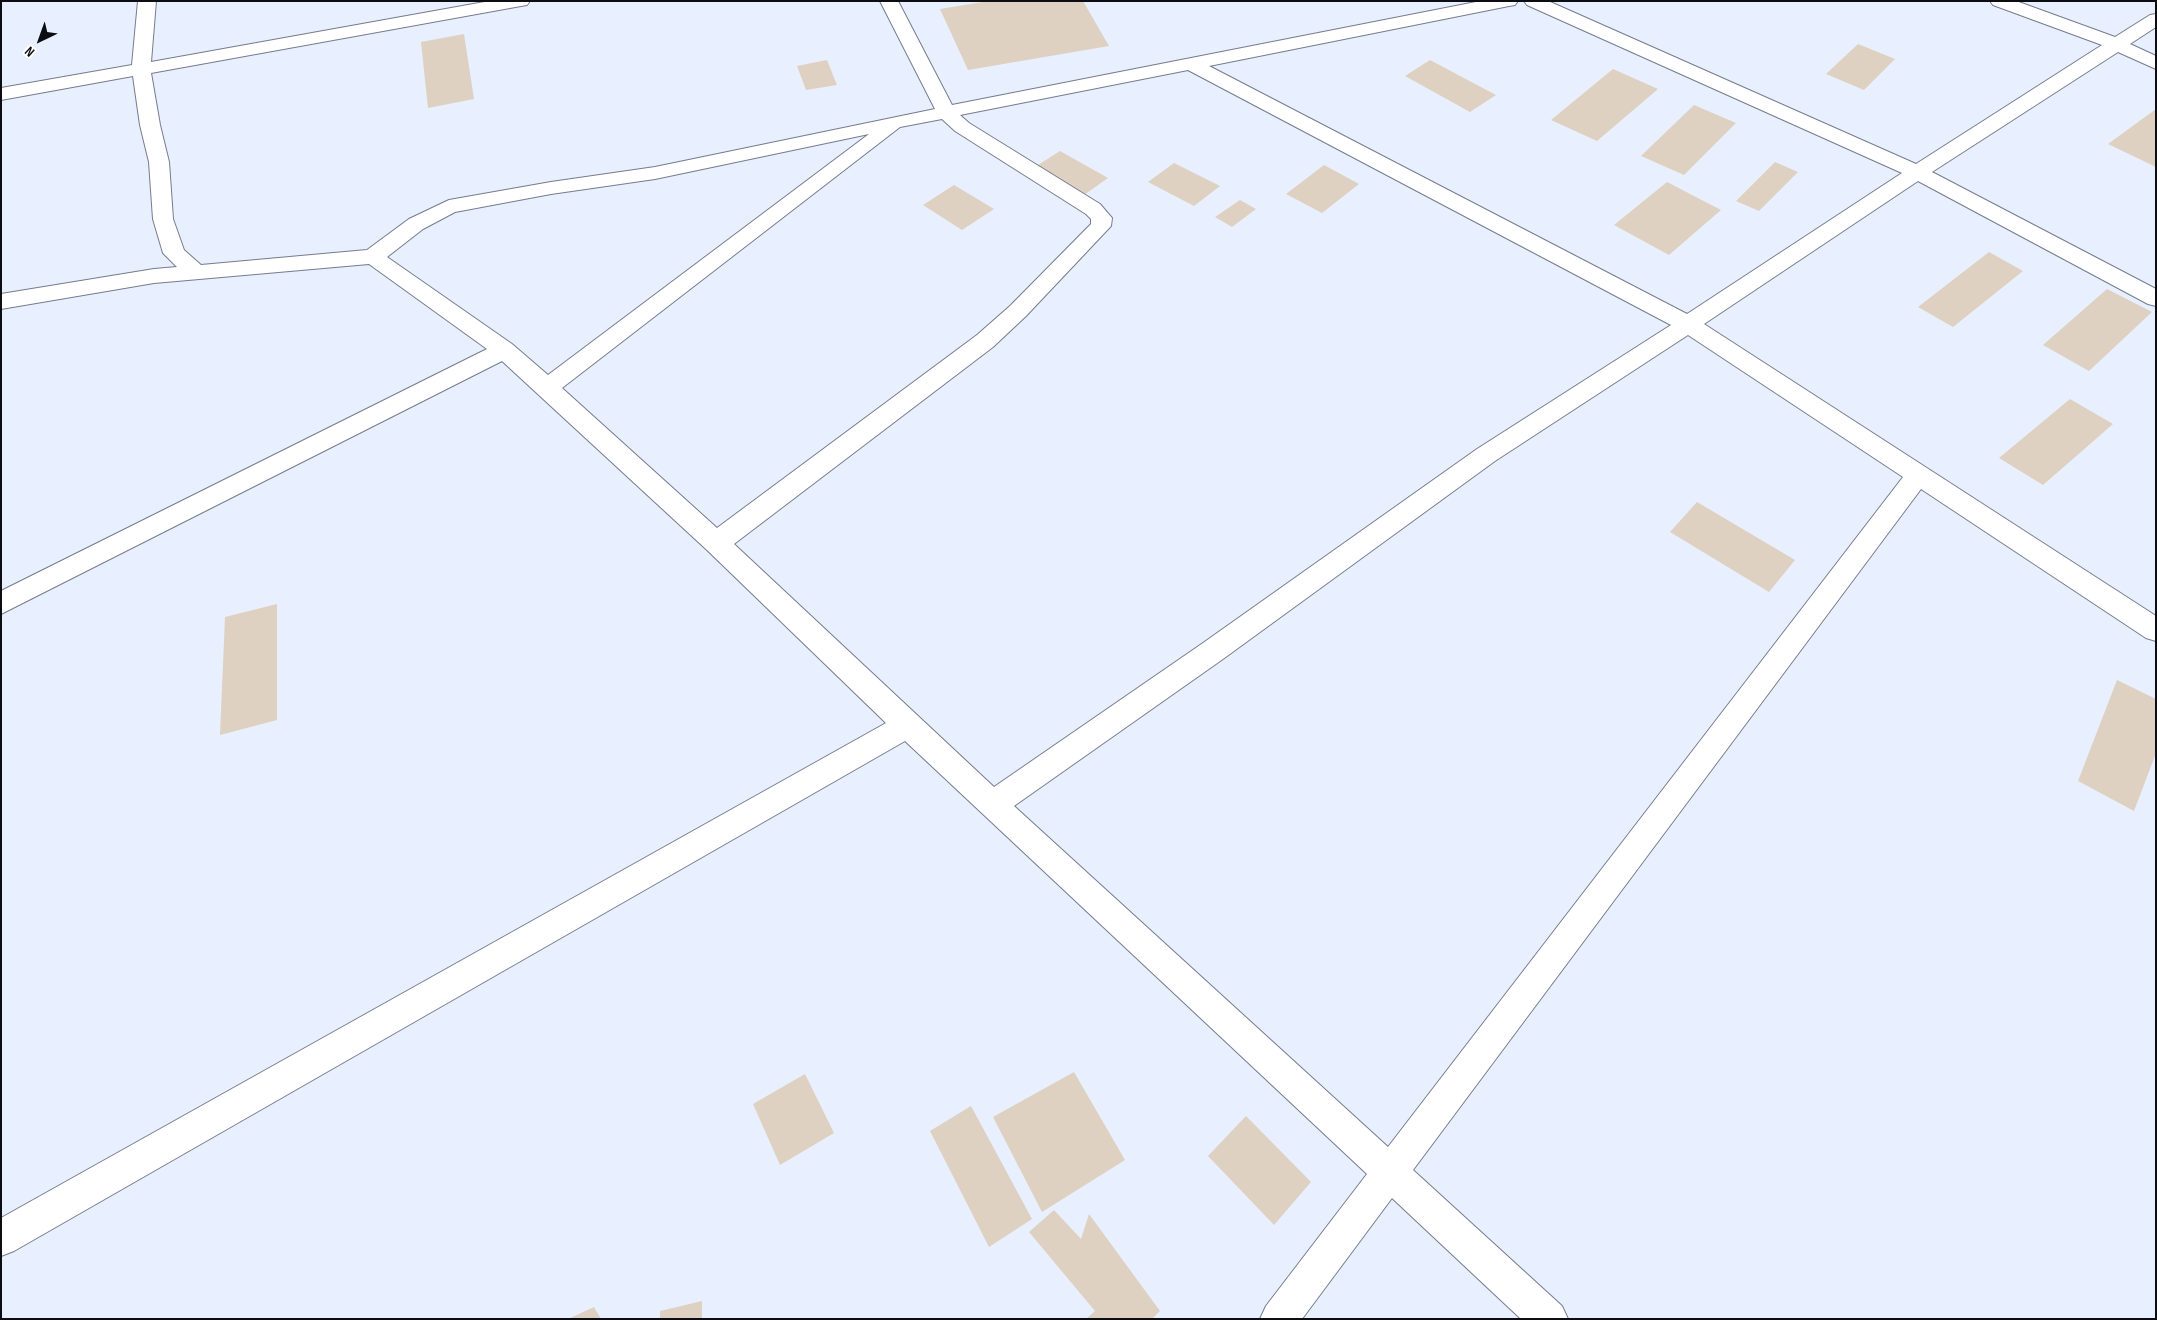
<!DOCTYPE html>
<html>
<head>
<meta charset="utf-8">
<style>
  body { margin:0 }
  #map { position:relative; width:2157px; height:1320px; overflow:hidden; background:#e8effe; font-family:"Sofia Sans Condensed",sans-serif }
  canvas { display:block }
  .frame { position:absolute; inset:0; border:2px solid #0b0d13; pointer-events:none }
  .north { position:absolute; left:15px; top:15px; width:50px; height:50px; -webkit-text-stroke:4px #fff; paint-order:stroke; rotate:222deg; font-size:14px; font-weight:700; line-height:20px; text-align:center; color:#0b0d13 }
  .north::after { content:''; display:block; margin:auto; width:18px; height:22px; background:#0b0d13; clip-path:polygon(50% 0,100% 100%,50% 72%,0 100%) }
</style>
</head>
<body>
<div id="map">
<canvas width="2157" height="1320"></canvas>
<div class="frame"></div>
<div class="north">N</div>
</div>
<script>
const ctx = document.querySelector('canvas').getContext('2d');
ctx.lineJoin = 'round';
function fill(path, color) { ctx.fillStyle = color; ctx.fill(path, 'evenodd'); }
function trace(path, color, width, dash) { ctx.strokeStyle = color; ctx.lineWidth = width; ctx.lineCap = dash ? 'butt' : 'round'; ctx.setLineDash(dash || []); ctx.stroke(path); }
fill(new Path2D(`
  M 989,1 L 1083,1 L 1109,46 L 968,70 L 940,9 Z
  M 464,34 L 474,99 L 428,108 L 421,42 Z
  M 1858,44 L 1895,59 L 1864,90 L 1826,74 Z
  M 827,60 L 837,85 L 806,90 L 797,66 Z
  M 1430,60 L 1496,95 L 1470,112 L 1405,76 Z
  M 1613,69 L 1658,89 L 1597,141 L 1551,120 Z
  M 1694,105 L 1736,123 L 1684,175 L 1641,156 Z
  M 2156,109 L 2156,167 L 2108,144 Z
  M 1060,151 L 1108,178 L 1084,195 L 1035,167 Z
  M 1775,162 L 1798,172 L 1759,211 L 1736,201 Z
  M 1174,163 L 1220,186 L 1194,206 L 1148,182 Z
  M 1324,165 L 1359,184 L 1322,213 L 1286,194 Z
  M 1667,182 L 1721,210 L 1669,255 L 1614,225 Z
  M 954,185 L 994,209 L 962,230 L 923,205 Z
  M 1240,200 L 1256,209 L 1232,227 L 1215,217 Z
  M 1989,252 L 2023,271 L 1953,327 L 1918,307 Z
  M 2107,289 L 2152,312 L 2089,371 L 2043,345 Z
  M 2070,399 L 2113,424 L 2043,485 L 1999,458 Z
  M 1697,502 L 1795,560 L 1769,592 L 1670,532 Z
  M 277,604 L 277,720 L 220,735 L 225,617 Z
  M 2117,680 L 2156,699 L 2156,753 L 2134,811 L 2078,781 Z
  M 1074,1072 L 1125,1160 L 1042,1212 L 993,1117 Z
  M 805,1074 L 834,1133 L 780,1165 L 753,1104 Z
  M 971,1106 L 1032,1219 L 989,1247 L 930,1131 Z
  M 1246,1116 L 1311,1182 L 1274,1225 L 1208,1156 Z
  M 1054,1210 L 1081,1239 L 1089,1214 L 1160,1311 L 1152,1319 L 1086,1319 L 1095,1311 L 1029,1232 Z
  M 702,1301 L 702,1319 L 660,1319 L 660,1311 Z
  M 594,1307 L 601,1319 L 568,1319 Z`), '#ded1c1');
const minor = new Path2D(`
  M 138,1 L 156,1 L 151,62 L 490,1 L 530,1 L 527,5 L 521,6 L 151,73 L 160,125 L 169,162 L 173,219 L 184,250 L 201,265 L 367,250 L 409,219 L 449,200 L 551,182 L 655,167 L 935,109 L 880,1 L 898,1 L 952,105 L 1481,1 L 1518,1 L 1515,5 L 1509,6 L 1209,66 L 1687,314 L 1902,173 L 1527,5 L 1524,1 L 1548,1 L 1916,164 L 2102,45 L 1993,5 L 1990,1 L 2016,1 L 2115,37 L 2150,15 L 2156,14 L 2156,27 L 2130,44 L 2156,56 L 2156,69 L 2118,52 L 1932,172 L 2156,289 L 2156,306 L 2148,304 L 1918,181 L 1704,324 L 2156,616 L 2156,641 L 2146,638 L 1921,489 L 1413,1170 L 1562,1306 L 1568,1319 L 1521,1319 L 1392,1198 L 1302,1319 L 1260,1319 L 1266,1306 L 1367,1174 L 905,741 L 14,1251 L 1,1256 L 1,1218 L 886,723 L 707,550 L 502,361 L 1,614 L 1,591 L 487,349 L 369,264 L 154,283 L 1,309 L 1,294 L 154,269 L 177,267 L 163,253 L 153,219 L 149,162 L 140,125 L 133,76 L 1,100 L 1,88 L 132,65 ZM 1188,70 L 1671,325 L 1477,449 L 1203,643 L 994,787 L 734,544 L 993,347 L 1026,316 L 1111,226 L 1112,218 L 1100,204 L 969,123 L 960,115 ZM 942,119 L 955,131 L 1086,214 L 1091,219 L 1091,224 L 1010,306 L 977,335 L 717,528 L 562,388 L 900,127 ZM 869,134 L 548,375 L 512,344 L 387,257 L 423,229 L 455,212 L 551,194 L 655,179 ZM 1688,335 L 1903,477 L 1388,1147 L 1014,806 L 1223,659 L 1495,461 Z`);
trace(minor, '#757c8d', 2);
fill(minor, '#fff');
</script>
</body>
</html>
